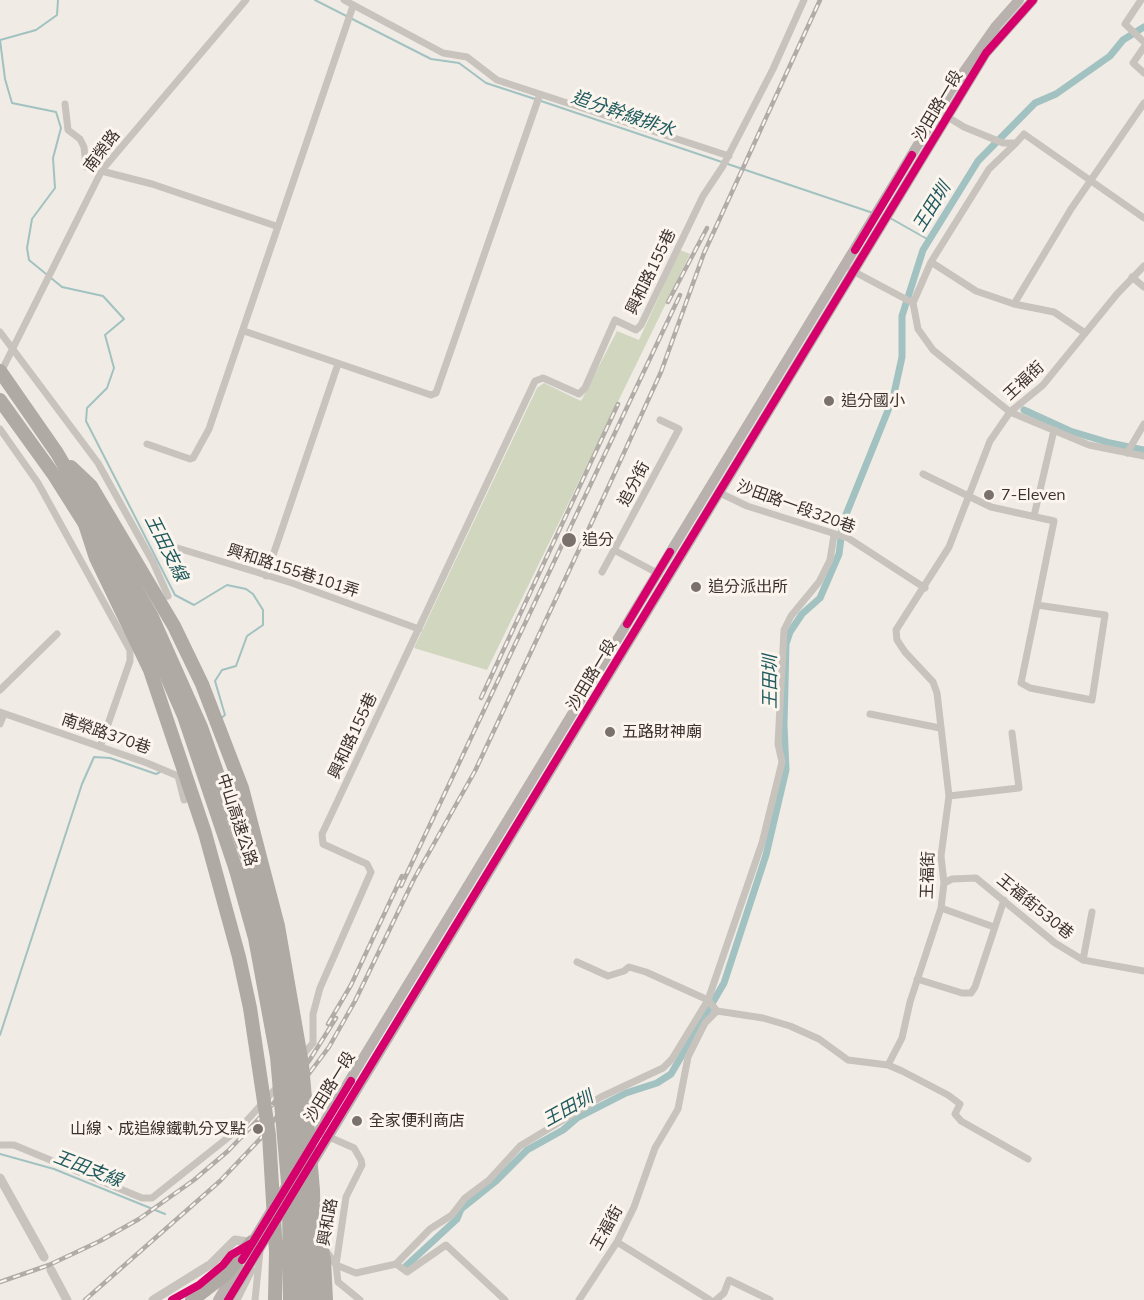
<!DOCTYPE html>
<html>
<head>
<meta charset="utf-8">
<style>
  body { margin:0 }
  canvas { display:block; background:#f0ebe5 }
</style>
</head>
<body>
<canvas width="1144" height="1300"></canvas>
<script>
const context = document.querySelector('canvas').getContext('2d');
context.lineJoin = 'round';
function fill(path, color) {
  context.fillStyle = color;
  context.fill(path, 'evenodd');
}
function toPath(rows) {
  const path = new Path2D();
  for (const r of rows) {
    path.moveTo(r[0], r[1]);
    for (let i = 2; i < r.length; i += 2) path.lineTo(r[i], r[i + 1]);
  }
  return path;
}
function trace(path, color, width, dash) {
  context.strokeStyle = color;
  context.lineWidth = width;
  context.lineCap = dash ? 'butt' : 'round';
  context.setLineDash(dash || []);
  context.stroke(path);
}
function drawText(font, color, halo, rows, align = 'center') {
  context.font = font + ' Mulish,"Noto Sans TC",sans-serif';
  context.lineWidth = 6;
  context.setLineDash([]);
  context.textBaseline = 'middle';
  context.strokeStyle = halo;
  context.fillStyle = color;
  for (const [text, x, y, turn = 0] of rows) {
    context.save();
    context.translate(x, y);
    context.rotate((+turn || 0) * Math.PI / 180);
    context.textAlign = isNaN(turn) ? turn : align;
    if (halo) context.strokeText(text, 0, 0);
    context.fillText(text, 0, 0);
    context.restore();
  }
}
const green = toPath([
  [680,250,690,254,487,670,414,648,537,388,544,383,581,401,617,331,639,340]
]);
const stream = toPath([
  [58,0,57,15,36,30,0,40,5,79,12,103,56,112,61,128,53,158,55,188,32,219,27,248,29,260,62,287,103,296,124,319,105,335,114,368,107,388,87,408,86,421,175,595,194,605,227,585,246,589,253,594,263,610,263,625,247,636,236,666,222,670,215,681,225,715,220,719],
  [315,0,431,59,459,63,486,83,535,99],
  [541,101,873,213],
  [890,218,929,240],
  [0,1035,82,784,94,757,110,758,156,774,160,772],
  [0,1154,54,1169,165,1214]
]);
const canal = toPath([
  [1024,410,1070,431,1110,443,1144,450],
  [406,1266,457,1219,461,1209,496,1181,527,1150,563,1130,577,1118,626,1093,657,1083,671,1074,724,983,766,855,786,770,784,725,786,644,790,632,802,614,820,598,839,554,843,522,893,398,902,357,902,316,923,250,978,161,1035,103,1056,94,1110,56,1123,40,1144,27]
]);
const minor = toPath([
  [344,0,443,53,467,57,497,80,729,156],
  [1141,0,1125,24,1144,42],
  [1144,47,1133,63,1144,73],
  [65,104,68,130,80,139,84,147,86,167,152,184,276,226],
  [946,116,964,127,1003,143,1016,143,1024,134,1144,218],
  [931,262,976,291,1014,304,1054,312,1085,333],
  [851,270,913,303,918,329,933,350,1010,412,1089,445,1144,456],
  [1132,277,1144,287],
  [913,303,931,262,989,169,1016,143],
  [1014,304,1071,209,1144,103],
  [244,331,431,395,436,393,540,94],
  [0,332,98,463,153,562,168,596],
  [1,372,102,170,246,0],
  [0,429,38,483,130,650,130,661,100,747],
  [147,444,190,459,193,458,209,429,353,6],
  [1127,453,1144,424],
  [923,474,991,507,1054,521,1037,605,1021,683,1030,688,1092,700,1105,615,1037,605],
  [718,492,747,506,848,538,925,588],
  [1034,516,1054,430],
  [158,542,292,583,419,629],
  [602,572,614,550],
  [659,574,614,550,679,429,660,420],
  [266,576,338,364],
  [0,690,57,634],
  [0,712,147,763,178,776,184,800],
  [870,714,940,728],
  [0,724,4,714],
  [949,796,1019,788,1012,733],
  [944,883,952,879,976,878,1055,943,1083,960,1144,971],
  [941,908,994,927],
  [1083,960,1092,912],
  [577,962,608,976,624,971,629,967,646,972,708,1000,717,1011],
  [917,979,962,993,971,993,975,987,1004,900],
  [717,1011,763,1018,790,1026,819,1039,848,1060,888,1065,902,1071,948,1095,960,1104,955,1114,961,1121,1028,1159],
  [301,1057,313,1043,313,1014,320,988,371,872,367,864,323,844,322,834,535,381,543,378,579,394,585,388,615,320,636,330,641,325,703,196,723,166,773,69,804,0],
  [888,1065,902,1038,910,1002,941,908,944,883,941,856,949,796,937,693,933,682,905,652,897,640,896,630,949,547,990,441,1010,412,1043,385,1117,294,1144,266],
  [318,1132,354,1148,361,1160,362,1165,346,1197,336,1265,338,1282,360,1300],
  [0,1145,14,1145,142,1198,152,1198,240,1128,279,1085],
  [617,1242,710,1300],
  [327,1252,336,1265,356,1273,396,1264,430,1229,452,1215,465,1198,489,1180,520,1146,601,1097,663,1068,672,1059,708,1000,762,843,782,762,778,744,784,630,791,616,819,582,830,560,834,535],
  [396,1264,407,1272,446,1245,505,1300],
  [237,1300,252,1270],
  [255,1300,260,1251],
  [579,1300,617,1242,634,1207,655,1148,678,1109,688,1057,705,1023,717,1011],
  [716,1300,724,1293,729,1280,770,1300]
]);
const tertiary = toPath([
  [0,1178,44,1257],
  [51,1270,67,1300],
  [153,1300,211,1264,235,1240,254,1243]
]);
const primary = toPath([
  [309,1147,951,90,996,26,1019,0],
  [310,1167,986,53,1033,0],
  [249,1247,289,1181],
  [218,1300,238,1266],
  [228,1300,289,1200]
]);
const motorway = toPath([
  [0,400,54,475,85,524,153,645,184,716,236,870],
  [311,1231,320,1243,324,1259,326,1300],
  [192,1300,226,1274,252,1242]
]);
const rail = toPath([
  [668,302,707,228],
  [481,698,618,404],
  [401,886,680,295],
  [328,1024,351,985,402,876],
  [0,1282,49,1265,100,1241,139,1219,194,1180,228,1151,272,1105,309,1061,336,1018],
  [85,1300,220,1181,260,1139,329,1047,355,1001,414,879,475,771,606,492,661,372,704,253,820,0]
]);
const motorwayBridge = toPath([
  [0,371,57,453,152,617,201,727,246,855,268,938,293,1093,302,1209,302,1300],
  [71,467,91,486,174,626,202,684,242,788,278,926,302,1064,313,1190,315,1300],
  [85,524,96,558,150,670,205,833,239,957,250,1008,269,1135,276,1252,275,1300],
  [236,870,255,938,277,1057,289,1194,290,1300]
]);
const cycleway = toPath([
  [855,250,912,155],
  [627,624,670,552],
  [242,1260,351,1081],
  [172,1300,199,1285,223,1265,231,1255,250,1244],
  [228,1300,986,53,1033,0]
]);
const markers = [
  [829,401,6,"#7a716c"],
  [989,495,6,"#7a716c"],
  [569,540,8,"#7a716c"],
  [696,587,6,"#7a716c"],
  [610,732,6,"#7a716c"],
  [357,1121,6,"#7a716c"],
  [258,1129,6,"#7a716c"]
];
const streetNames = [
  ["沙田路一段",938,106,-59],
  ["南榮路",102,151,-53],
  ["興和路155巷",651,272,-64],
  ["王福街",1024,381,-43],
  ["追分街",634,484,-62],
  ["沙田路一段320巷",796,507,20],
  ["興和路155巷101弄",293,571,18],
  ["沙田路一段",592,675,-59],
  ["南榮路370巷",106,734,19],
  ["興和路155巷",353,736,-65],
  ["中山高速公路",237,820,72],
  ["王福街",928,875,-88],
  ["王福街530巷",1035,907,39],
  ["沙田路一段",330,1087,-58],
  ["興和路",328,1222,-80],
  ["王福街",607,1228,-61]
];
const poiNames = [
  ["追分國小",841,401],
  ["7-Eleven",1001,495],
  ["追分",582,540],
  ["追分派出所",708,587],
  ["五路財神廟",622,732],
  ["全家便利商店",369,1121],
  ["山線、成追線鐵軌分叉點",246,1129,"right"]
];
const waterNames = [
  ["追分幹線排水",623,114,19],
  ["王田圳",932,207,-58],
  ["王田支線",166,548,63],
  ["王田圳",771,682,-90],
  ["王田圳",568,1109,-29],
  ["王田支線",88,1169,21]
];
fill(green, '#d1d6bf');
trace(stream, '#a1c2c1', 2);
trace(canal, '#a1c2c1', 7);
trace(minor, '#c9c3be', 7);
trace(tertiary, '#c9c3be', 9);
trace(primary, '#b8b1ad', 10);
trace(motorway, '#afaaa4', 14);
trace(rail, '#b1aca8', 4.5);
trace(rail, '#fbf5ee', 2, [7]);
trace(motorwayBridge, '#afaaa4', 14);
trace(cycleway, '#d6006c', 8);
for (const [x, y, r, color] of markers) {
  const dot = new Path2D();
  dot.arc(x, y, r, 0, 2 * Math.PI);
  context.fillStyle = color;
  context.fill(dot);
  trace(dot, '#fbf5ee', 2);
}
drawText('16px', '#3b302b', '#fbf5ee', streetNames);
drawText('16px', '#3b302b', '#fbf5ee', poiNames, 'left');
drawText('italic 18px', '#1f5a5e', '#fbf5ee', waterNames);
</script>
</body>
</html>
